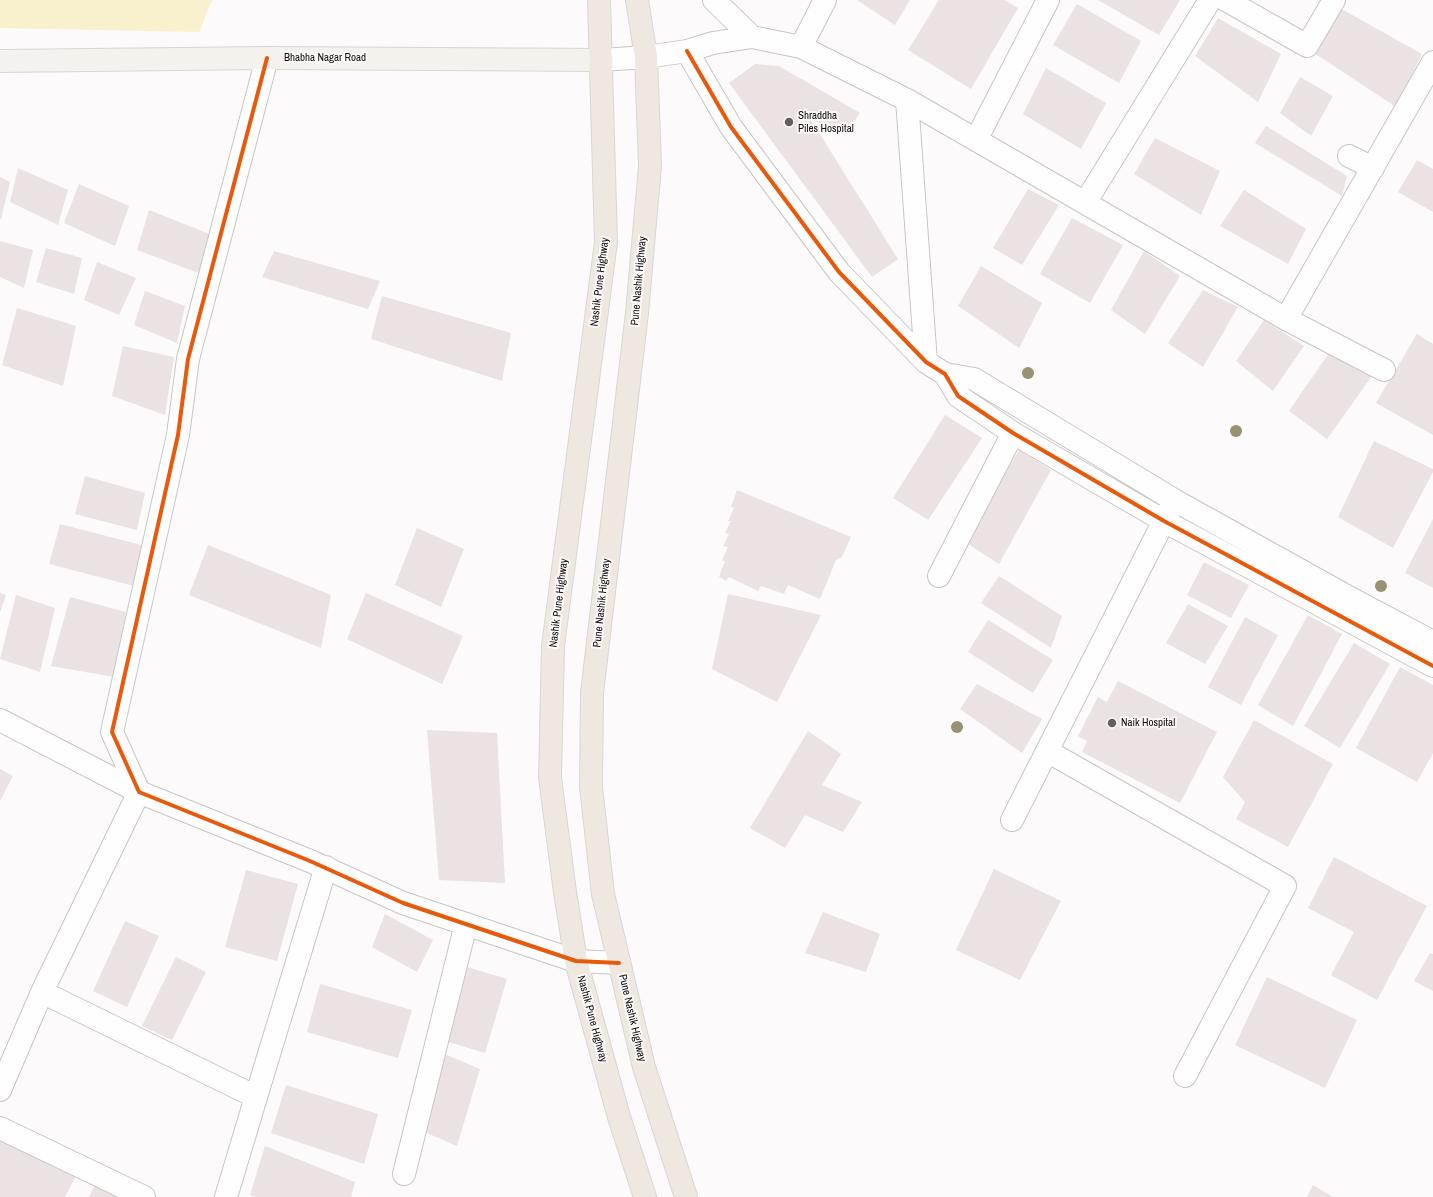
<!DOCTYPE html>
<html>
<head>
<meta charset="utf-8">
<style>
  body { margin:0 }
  canvas { display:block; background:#fcfafa }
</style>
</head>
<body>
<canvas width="1433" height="1197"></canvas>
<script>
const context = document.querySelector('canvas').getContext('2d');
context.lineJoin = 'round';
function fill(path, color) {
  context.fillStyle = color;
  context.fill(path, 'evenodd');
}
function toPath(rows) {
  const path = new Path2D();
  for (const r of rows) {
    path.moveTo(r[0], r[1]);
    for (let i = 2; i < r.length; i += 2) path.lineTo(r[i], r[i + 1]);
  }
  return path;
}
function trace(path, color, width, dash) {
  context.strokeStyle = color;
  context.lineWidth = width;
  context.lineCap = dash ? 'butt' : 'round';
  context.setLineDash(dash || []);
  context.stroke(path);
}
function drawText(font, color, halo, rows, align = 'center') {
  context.font = font + ' "Archivo Narrow",sans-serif';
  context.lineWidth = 4;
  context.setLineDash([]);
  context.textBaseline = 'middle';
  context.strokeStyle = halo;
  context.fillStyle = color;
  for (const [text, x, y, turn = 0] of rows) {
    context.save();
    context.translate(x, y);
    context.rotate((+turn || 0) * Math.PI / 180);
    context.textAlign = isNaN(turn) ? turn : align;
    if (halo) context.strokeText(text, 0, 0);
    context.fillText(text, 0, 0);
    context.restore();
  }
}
const green = toPath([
  [0,0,212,0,199,32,0,28]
]);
const building = toPath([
  [857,0,910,0,895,25],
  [939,0,1005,0,1018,8,971,89,908,50],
  [1098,0,1180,0,1159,35],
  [1077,4,1141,41,1119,83,1053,45],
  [1338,7,1422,54,1396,107,1311,51],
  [1218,18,1281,54,1258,102,1195,56],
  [755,64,779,66,860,113,847,132,811,120,898,259,872,277,729,83],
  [1046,68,1106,103,1081,149,1023,114],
  [1300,77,1333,96,1311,136,1280,113],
  [1266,126,1347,176,1342,196,1255,143],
  [1155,138,1220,171,1201,215,1134,174],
  [1417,160,1433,169,1433,212,1398,192],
  [18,168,68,190,58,225,10,202],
  [0,177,10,182,1,219,0,219],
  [79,184,129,206,115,246,64,223],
  [1028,189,1059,205,1022,265,993,248],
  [1244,190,1306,229,1288,264,1220,226],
  [149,210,212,235,201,274,137,250],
  [1072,218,1123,245,1090,303,1040,274],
  [0,241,33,250,24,288,0,277],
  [46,248,82,258,74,294,36,282],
  [274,251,380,281,368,309,262,277],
  [1144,251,1180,276,1145,334,1111,310],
  [97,262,136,278,119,315,84,300],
  [981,266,1042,303,1019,348,958,306],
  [1203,290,1238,307,1203,367,1168,343],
  [145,291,185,306,177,343,134,325],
  [382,296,511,333,502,381,371,339],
  [17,308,76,326,63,386,2,365],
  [1264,320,1304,346,1273,391,1236,361],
  [1417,334,1433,344,1433,435,1376,403],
  [123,346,174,357,165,415,112,396],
  [1331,350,1372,376,1327,439,1289,411],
  [945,415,982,438,928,520,893,498],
  [1374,441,1433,469,1433,472,1393,548,1338,517],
  [1019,450,1051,470,999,564,965,542],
  [85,476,145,493,137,530,75,514],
  [737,490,851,537,842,557,836,560,820,599,788,585,784,594,761,586,758,591,729,577,726,581,719,577,725,561,722,560,728,547,723,546,729,534,725,533,731,521,728,521,734,508,731,507],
  [1433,519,1433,588,1405,573],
  [60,524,145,546,138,587,49,564],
  [417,528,464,549,441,607,395,585],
  [208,545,331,595,321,648,189,595],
  [1204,562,1249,585,1231,618,1187,595],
  [999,576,1062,616,1051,648,981,603],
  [0,593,6,595,0,612],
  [366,593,463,636,442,684,347,639],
  [728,594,821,615,777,702,712,669],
  [16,595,55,608,40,672,0,659],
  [70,597,126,612,114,677,51,666],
  [1188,604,1228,626,1205,664,1166,643],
  [1308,615,1342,634,1293,726,1258,705],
  [1245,617,1278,635,1241,705,1208,687],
  [988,620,1053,660,1033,693,968,652],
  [1354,643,1390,664,1340,748,1304,726],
  [1400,667,1433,685,1433,753,1417,782,1356,748],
  [1118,681,1217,732,1180,803,1082,752,1087,741,1078,736,1098,697,1107,702],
  [977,684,1042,719,1022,753,960,709],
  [1254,720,1333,764,1288,847,1236,819,1245,802,1223,777],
  [427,730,497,733,505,883,439,880],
  [808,731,841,754,822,785,862,802,843,832,805,815,785,848,750,828],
  [0,769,13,776,0,801],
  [1334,857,1427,906,1377,1000,1331,975,1354,932,1308,908],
  [994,869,1061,901,1020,980,956,950],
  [246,870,298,884,277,961,225,947],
  [823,912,880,934,866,972,805,953],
  [385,914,433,940,417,972,372,947],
  [125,921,159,936,127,1007,93,991],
  [1430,953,1433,954,1433,991,1414,981],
  [176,957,206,972,172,1040,142,1026],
  [464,966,507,979,485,1053,442,1040],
  [1267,977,1357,1020,1325,1088,1235,1045],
  [320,984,412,1010,398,1058,307,1032],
  [442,1053,480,1069,457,1146,420,1130],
  [286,1085,378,1114,364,1164,271,1133],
  [0,1137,77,1174,65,1197,0,1197],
  [265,1146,355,1182,351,1197,256,1197,250,1195],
  [95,1185,118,1197,89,1197],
  [1313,1185,1333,1197,1307,1197]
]);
const minor = toPath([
  [714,0,752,37],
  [1226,0,1307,46,1334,0],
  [801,47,825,0],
  [687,51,731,127,839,272,926,362,945,374,958,396,1013,433,1164,521,1433,666],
  [267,58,188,359,178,435,112,732,139,792,310,861,403,903,576,961,619,963],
  [602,60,646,57,687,51,713,43,752,37,801,47,907,100,1286,319,1384,370],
  [907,100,926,362],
  [976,140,1048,0],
  [1349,156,1373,168],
  [1085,203,1210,0],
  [1286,319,1433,62],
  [945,374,974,379,1174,500,1352,599,1433,642],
  [939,576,1013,433],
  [0,720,139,792,42,992,0,1090],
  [1047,751,1285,886,1185,1076],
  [1012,820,1170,509],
  [42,992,256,1097,326,867],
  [0,1128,144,1197],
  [404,1174,466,924],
  [226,1197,256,1097]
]);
const major = toPath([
  [0,61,267,58,602,60]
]);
const highway = toPath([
  [599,0,606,242,553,646,550,778,565,892,576,961,619,1117,645,1197],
  [637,0,646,57,650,166,637,313,592,693,591,787,603,894,644,1067,686,1197]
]);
const cycleway = toPath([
  [687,51,731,127,839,272,926,362,945,374,958,396,1013,433,1164,521,1433,666],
  [267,58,188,359,178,435,112,732,139,792,310,861,403,903,576,961,619,963]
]);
const trees = [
  [1028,373],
  [1236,431],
  [1381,586],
  [957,727]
];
const markers = [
  [789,122,5,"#645f5f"],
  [1112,723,5,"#645f5f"]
];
const streetNames = [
  ["Bhabha Nagar Road",325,58],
  ["Pune Nashik Highway",639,281,-85],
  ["Nashik Pune Highway",600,282,-83],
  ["Nashik Pune Highway",559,603,-83],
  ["Pune Nashik Highway",602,603,-84],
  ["Pune Nashik Highway",632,1018,77],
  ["Nashik Pune Highway",592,1019,75]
];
const poiNames = [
  ["Shraddha",798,116],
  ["Piles Hospital",798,129],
  ["Naik Hospital",1121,723]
];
fill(green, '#f9f1cd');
fill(building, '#ebe2e4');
trace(minor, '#c9c5c5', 24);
trace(major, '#d8d6d6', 24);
trace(highway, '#d8d6d6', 24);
trace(minor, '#fffefe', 22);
trace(major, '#f5f1ec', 22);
trace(highway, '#efe8e0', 22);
trace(cycleway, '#e8590c', 4);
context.fillStyle = '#989272';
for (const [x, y] of trees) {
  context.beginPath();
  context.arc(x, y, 6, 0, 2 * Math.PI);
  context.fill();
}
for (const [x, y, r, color] of markers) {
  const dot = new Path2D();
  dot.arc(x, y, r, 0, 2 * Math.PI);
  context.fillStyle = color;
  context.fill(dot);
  trace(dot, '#fdf9f9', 1.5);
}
drawText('11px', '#120c0b', '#fdf9f9', streetNames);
drawText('11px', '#120c0b', '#fdf9f9', poiNames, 'left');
</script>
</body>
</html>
